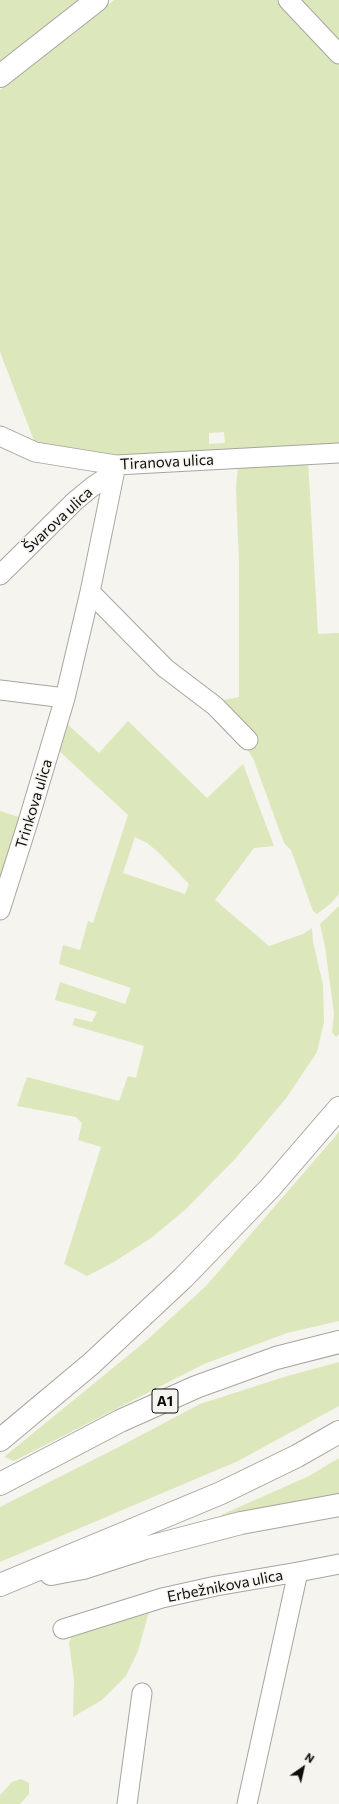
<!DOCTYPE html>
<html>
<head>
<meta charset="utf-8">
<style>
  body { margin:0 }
  #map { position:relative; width:339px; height:1804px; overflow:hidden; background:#f6f4ee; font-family:Commissioner,sans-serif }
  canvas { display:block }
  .north { position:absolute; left:283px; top:1748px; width:40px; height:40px; -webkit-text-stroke:3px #f6f4ee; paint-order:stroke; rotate:34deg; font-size:11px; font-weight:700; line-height:16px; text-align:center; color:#0d0c0a }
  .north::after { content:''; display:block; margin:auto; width:14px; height:18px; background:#0d0c0a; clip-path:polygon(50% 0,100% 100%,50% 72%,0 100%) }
</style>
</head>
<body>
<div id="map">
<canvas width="339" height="1804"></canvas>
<div class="north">N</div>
</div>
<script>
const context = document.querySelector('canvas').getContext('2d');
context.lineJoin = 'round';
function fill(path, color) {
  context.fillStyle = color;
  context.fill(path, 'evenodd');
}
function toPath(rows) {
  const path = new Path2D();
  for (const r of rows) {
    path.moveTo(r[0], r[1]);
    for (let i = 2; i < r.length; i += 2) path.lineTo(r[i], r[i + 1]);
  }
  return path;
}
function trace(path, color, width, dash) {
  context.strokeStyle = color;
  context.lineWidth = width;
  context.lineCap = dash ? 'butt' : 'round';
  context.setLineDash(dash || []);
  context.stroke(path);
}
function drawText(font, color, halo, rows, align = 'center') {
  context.font = font + ' Commissioner,sans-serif';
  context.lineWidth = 3;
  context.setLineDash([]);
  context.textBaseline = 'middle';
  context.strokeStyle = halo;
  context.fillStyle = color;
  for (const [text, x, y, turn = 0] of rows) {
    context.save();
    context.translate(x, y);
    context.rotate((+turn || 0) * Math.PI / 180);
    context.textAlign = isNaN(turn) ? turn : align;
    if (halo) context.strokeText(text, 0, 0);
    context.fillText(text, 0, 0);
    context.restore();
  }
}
const green = toPath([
  [0,0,82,0,0,65],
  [114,0,280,0,339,62,339,444,118,457,35,443,0,352,0,90],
  [224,432,225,443,209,444,209,433],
  [294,0,339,0,339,47],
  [308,460,318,634,339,633,339,894,330,904,317,914,313,911,291,850,284,843,253,758,221,711,224,700,239,697,239,565,236,488,238,465],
  [64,721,99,753,128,721,207,798,243,764,274,846,254,848,215,900,269,946,303,934,312,928,313,942,323,985,324,1022,317,1052,287,1097,235,1159,185,1210,151,1238,114,1262,87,1276,64,1264,101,1147,78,1140,82,1123,76,1117,17,1106,27,1077,119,1101,128,1076,136,1078,144,1046,72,1025,75,1018,92,1022,97,1012,55,1000,60,982,125,1004,131,988,59,964,63,945,80,950,88,921,93,923,128,815,56,748],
  [135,837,147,843,158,852,189,884,185,894,123,873],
  [0,811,22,818,0,885],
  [339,906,339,1034,336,1037,332,1032,334,1013,325,947,320,924],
  [339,1132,339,1321,287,1333,204,1364,14,1461,4,1457,147,1340,206,1286],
  [339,1362,339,1406,238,1461,0,1562,0,1507,113,1450,200,1404,284,1377],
  [339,1458,339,1499,222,1519,221,1515,309,1476],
  [149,1612,138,1651,126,1676,102,1700,73,1717,74,1680,69,1643,71,1638,75,1633],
  [21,1779,29,1783,29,1794,20,1804,0,1804,0,1795,12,1782]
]);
const street = toPath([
  [288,0,339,54],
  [0,436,35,452,116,465,339,453],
  [0,575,75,501,92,487,104,479,116,465],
  [90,592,165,668,215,706,248,740],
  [0,690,65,698],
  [0,910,28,822,65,698,90,592,116,465],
  [298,1572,339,1564],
  [63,1629,162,1598,216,1586,298,1572,247,1804],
  [127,1804,142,1693]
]);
const secondary = toPath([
  [0,76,97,0]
]);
const highway = toPath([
  [0,1440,91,1364,183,1278,270,1188,339,1108],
  [0,1484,120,1421,196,1387,276,1358,339,1342],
  [51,1574,83,1568,145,1548,241,1523,339,1505],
  [0,1585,221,1493,297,1456,339,1432]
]);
const shields = [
  [165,1401,26]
];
const shieldNames = [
  ["A1",165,1401]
];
const streetNames = [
  ["Tiranova ulica",167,462,-3],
  ["Švarova ulica",58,520,-43],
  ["Trinkova ulica",34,804,-73],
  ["Erbežnikova ulica",225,1586,-11]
];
fill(green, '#dce8bb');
trace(street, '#a7a5a0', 21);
trace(secondary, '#a7a5a0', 24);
trace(highway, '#a7a5a0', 24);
trace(street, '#fff', 19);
trace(secondary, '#fff', 22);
trace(highway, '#fff', 22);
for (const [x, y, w] of shields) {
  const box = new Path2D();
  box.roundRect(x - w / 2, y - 12, w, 24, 3);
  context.fillStyle = '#f6f4ee';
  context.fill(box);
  trace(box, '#0d0c0a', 1);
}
drawText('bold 14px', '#0d0c0a', null, shieldNames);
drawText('15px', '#0d0c0a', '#f6f4ee', streetNames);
</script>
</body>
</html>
